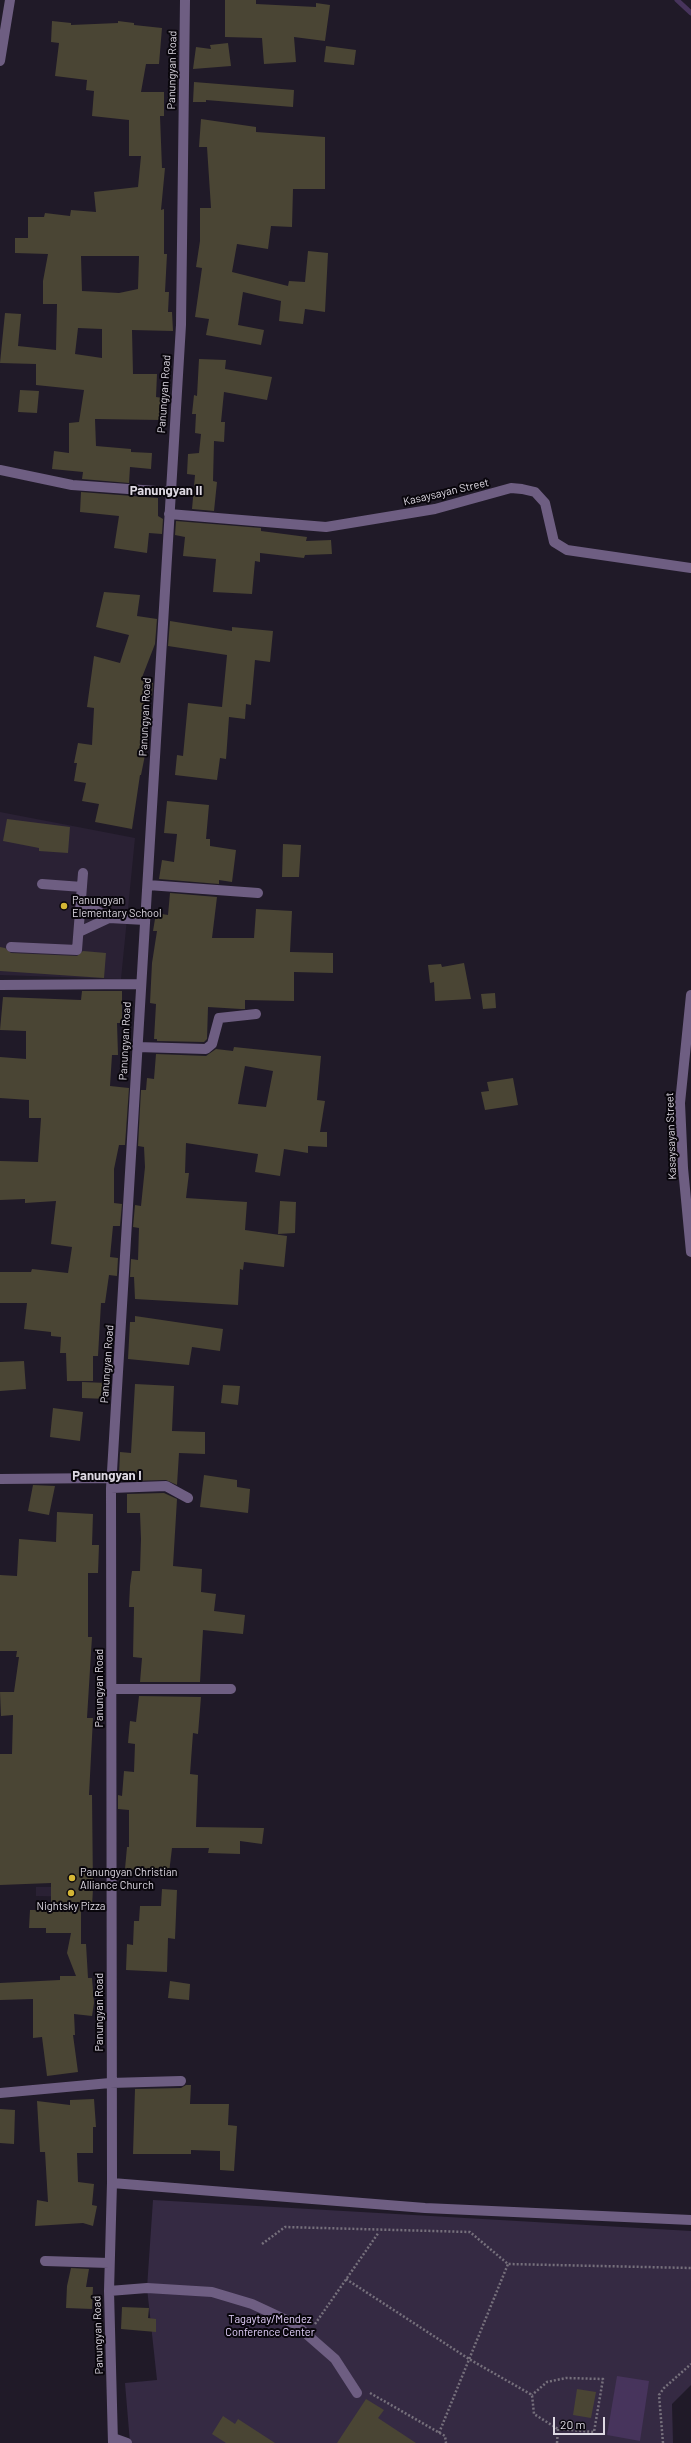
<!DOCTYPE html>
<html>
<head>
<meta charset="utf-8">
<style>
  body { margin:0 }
  #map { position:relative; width:691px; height:2443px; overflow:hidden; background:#201a28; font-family:Barlow,sans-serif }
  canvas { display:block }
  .scale { position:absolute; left:553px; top:2417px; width:52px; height:18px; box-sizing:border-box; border:2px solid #ded9e3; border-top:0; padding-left:5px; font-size:12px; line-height:14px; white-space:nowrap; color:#ded9e3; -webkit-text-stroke:3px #09060c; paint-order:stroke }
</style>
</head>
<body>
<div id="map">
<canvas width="691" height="2443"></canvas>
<div class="scale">20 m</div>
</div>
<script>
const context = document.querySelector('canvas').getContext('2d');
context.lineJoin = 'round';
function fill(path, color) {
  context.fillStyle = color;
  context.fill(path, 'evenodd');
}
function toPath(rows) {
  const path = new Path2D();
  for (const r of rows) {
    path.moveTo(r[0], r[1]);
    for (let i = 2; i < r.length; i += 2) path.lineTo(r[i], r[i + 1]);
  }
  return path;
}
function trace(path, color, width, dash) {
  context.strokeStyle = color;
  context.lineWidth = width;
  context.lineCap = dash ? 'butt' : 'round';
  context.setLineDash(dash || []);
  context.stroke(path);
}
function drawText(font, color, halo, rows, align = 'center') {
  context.font = font + ' Barlow,sans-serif';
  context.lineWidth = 4;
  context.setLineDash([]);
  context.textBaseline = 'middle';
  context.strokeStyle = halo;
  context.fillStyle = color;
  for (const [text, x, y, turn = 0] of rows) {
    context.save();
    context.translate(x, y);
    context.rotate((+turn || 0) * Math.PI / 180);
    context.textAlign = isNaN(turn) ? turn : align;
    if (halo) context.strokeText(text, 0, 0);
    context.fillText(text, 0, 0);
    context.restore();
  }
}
const built = toPath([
  [0,812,135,838,121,979,0,975],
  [36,1887,83,1887,83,1897,36,1896]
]);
const green = toPath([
  [153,2200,691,2231,691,2385,672,2404,673,2443,130,2443,125,2383,157,2380,147,2288]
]);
const water = toPath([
  [617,2376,649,2381,640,2441,607,2435]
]);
const stream = toPath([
  [677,0,691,13]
]);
const building = toPath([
  [225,0,256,0,256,4,316,7,316,3,330,5,325,41,294,37,296,62,264,64,262,38,225,37],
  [52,21,71,23,71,25,118,23,118,21,134,23,134,25,162,28,159,64,146,64,141,92,164,92,164,116,160,116,162,168,165,168,161,210,164,209,164,254,167,254,165,292,169,292,168,312,172,312,173,331,132,330,133,374,157,374,156,397,163,398,161,420,95,419,96,446,131,449,131,452,152,453,151,469,130,467,129,483,82,479,83,472,52,469,54,451,69,453,69,423,79,422,84,390,36,385,36,364,0,363,5,313,21,314,18,346,56,350,57,304,43,304,43,281,48,254,15,253,15,238,28,238,28,217,44,217,45,213,70,216,71,210,96,212,94,192,138,187,141,156,129,156,129,120,92,116,94,91,86,90,87,80,55,76,59,43,51,42],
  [81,256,139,256,138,289,119,293,82,291],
  [78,328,102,329,102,358,75,354],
  [228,43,231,66,193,69,196,47,211,49,210,45],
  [326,46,356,50,354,65,324,62],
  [194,82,294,90,293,107,206,100,206,102,193,102],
  [201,119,256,127,256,132,325,137,325,189,293,189,292,227,271,226,268,249,237,244,232,272,288,286,289,281,305,282,308,251,328,253,325,312,305,309,303,324,279,321,281,301,243,292,238,325,264,330,261,345,206,335,209,319,195,317,202,268,196,267,200,241,200,208,211,208,207,147,199,147],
  [199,359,226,360,225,369,272,377,267,400,224,392,221,422,225,422,224,442,214,441,213,481,217,482,214,511,192,509,195,475,187,474,188,454,199,453,201,434,195,433,196,414,192,414,194,395,197,396],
  [20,390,39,391,37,413,18,412],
  [81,492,158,498,158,516,163,519,162,534,149,533,147,553,114,548,119,516,80,512],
  [176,521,261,528,261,531,307,537,306,541,331,540,332,554,305,555,304,558,260,553,260,562,255,561,252,594,213,592,216,559,183,556,185,537,175,535],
  [104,592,140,595,137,616,157,619,155,644,141,680,153,683,152,696,150,696,144,736,147,736,145,755,141,775,140,775,132,829,95,822,99,804,82,801,86,783,74,781,77,763,74,763,78,743,92,745,94,708,87,707,94,656,120,663,129,635,96,627],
  [170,621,232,631,232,627,273,631,270,662,255,660,251,705,246,704,245,719,229,717,226,759,220,758,217,780,175,775,177,755,183,756,188,703,222,707,227,655,168,646],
  [167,801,209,805,206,839,210,839,210,846,236,850,232,882,219,880,219,884,159,879,162,860,174,862,177,834,164,833],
  [7,819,70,827,68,853,39,851,39,848,3,841],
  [283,844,301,845,299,877,282,877],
  [170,893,217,897,212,938,254,938,256,909,292,911,290,952,333,953,333,973,294,972,294,1001,245,1000,245,1009,241,1009,208,1007,207,1039,204,1042,157,1041,157,1039,154,1039,156,1004,150,1003,152,963,157,931,153,931,156,913,168,915],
  [0,947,5,948,11,953,77,956,83,951,106,953,104,978,0,971],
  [464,963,471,999,435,1001,434,982,430,983,428,965,441,964,442,967],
  [82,991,122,991,122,1023,117,1023,118,1055,112,1055,110,1086,129,1088,125,1145,119,1145,114,1169,114,1203,122,1204,120,1226,113,1226,110,1257,118,1258,117,1276,109,1275,105,1303,101,1303,98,1356,93,1356,93,1381,67,1381,66,1353,60,1353,61,1337,51,1336,51,1332,24,1329,27,1303,0,1303,0,1272,31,1272,32,1269,68,1273,72,1247,51,1244,56,1201,25,1203,25,1199,0,1200,0,1161,38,1162,41,1118,29,1118,29,1100,0,1098,0,1057,26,1059,26,1031,0,1030,3,997,81,1000],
  [495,993,496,1008,483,1009,481,994],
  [234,1047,321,1056,317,1100,325,1101,320,1132,327,1132,327,1147,308,1146,308,1153,284,1149,280,1176,255,1172,258,1154,186,1143,185,1173,189,1173,186,1198,247,1202,245,1230,287,1236,284,1267,244,1262,243,1270,240,1269,238,1305,135,1299,134,1277,130,1277,131,1259,138,1260,139,1228,133,1227,135,1205,141,1206,145,1167,144,1147,138,1146,141,1090,146,1090,147,1078,154,1079,156,1054,206,1056,216,1049,233,1051],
  [245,1066,273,1071,266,1107,238,1104],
  [513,1078,518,1105,485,1110,481,1092,489,1091,487,1082],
  [280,1201,296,1202,295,1233,278,1234],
  [135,1316,223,1329,220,1351,192,1347,189,1365,128,1359,130,1322,135,1322],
  [24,1361,26,1389,0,1391,0,1362],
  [82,1382,107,1383,107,1399,82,1398],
  [135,1384,174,1386,172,1431,205,1432,205,1454,179,1453,177,1485,166,1480,127,1481,127,1475,119,1475,120,1452,131,1453],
  [223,1385,240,1386,238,1405,221,1403],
  [53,1408,83,1412,80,1441,50,1437],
  [204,1475,237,1480,237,1487,250,1489,248,1513,200,1507],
  [33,1485,55,1486,49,1515,28,1511],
  [164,1493,177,1499,173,1566,202,1569,201,1592,216,1594,214,1611,245,1615,243,1634,203,1630,200,1682,140,1682,142,1658,133,1657,134,1607,129,1607,130,1586,132,1571,140,1571,141,1539,140,1513,127,1513,127,1494],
  [57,1512,93,1514,92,1545,99,1545,98,1573,88,1573,88,1637,92,1637,87,1718,93,1718,89,1795,92,1795,93,1889,92,1906,81,1906,81,1944,86,1944,88,1978,92,1978,94,2003,92,2016,74,2014,75,2035,73,2035,78,2072,47,2076,42,2037,33,2038,33,1999,0,2000,0,1983,60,1980,60,1976,76,1976,67,1953,71,1933,46,1933,46,1928,29,1928,30,1910,51,1910,51,1883,0,1885,0,1754,12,1754,13,1715,1,1716,0,1692,14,1692,19,1657,16,1657,17,1651,0,1651,0,1575,17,1576,19,1539,56,1542],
  [139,1696,201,1697,198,1734,193,1733,190,1774,198,1775,196,1827,264,1828,262,1844,240,1841,240,1854,208,1853,209,1848,172,1848,169,1873,125,1869,127,1847,129,1847,129,1810,118,1809,118,1795,122,1796,124,1771,134,1772,135,1744,128,1743,130,1721,136,1722],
  [162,1889,177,1890,175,1939,168,1938,167,1972,126,1970,127,1944,133,1945,134,1921,139,1921,140,1906,161,1906],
  [170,1981,190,1984,189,2000,168,1998],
  [186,2085,191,2085,190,2104,229,2104,228,2125,237,2126,234,2171,220,2170,220,2151,191,2150,191,2154,133,2154,135,2089,181,2088],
  [94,2099,96,2127,93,2127,93,2153,77,2153,78,2182,94,2184,92,2205,97,2206,93,2226,83,2223,35,2226,37,2200,48,2202,45,2152,40,2152,37,2101,70,2105,70,2100],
  [0,2109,15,2110,14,2144,0,2143],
  [71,2268,89,2269,86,2287,93,2287,92,2309,66,2308,67,2286],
  [122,2307,149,2308,148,2318,156,2319,156,2332,121,2329],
  [577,2389,596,2392,591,2418,573,2415],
  [366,2399,384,2410,378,2418,416,2443,337,2443],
  [223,2416,235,2424,238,2419,275,2443,226,2443,212,2434]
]);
const path = toPath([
  [262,2244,285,2227,470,2232,508,2264,691,2268],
  [346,2279,469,2359,532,2395,534,2414,558,2429,594,2432,603,2379,566,2378,547,2382,532,2395],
  [315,2324,379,2232],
  [370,2393,445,2436,446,2443],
  [439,2433,508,2264],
  [557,2443,558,2429],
  [663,2443,659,2395,664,2388,691,2364]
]);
const minor = toPath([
  [0,61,10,0],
  [0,470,72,485,170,492],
  [169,514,326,527,435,509,511,488,522,489,535,492,545,503,554,542,567,550,691,568],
  [42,884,82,887],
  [148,885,258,893],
  [82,902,109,918,145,920],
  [79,932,109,918],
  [11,947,77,950,83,873],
  [0,985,140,984],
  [691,995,680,1103,683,1168,691,1252],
  [137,1047,206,1049,212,1044,219,1018,256,1014],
  [0,1479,111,1478],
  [111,1488,166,1486,188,1498],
  [111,1689,231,1689],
  [0,2093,110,2083,181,2081],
  [112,2183,425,2208,691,2220],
  [45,2261,109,2263],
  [109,2291,147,2288,212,2292,252,2304,295,2324,335,2359,357,2393],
  [113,2438,127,2443],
  [113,2443,109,2291,112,2183,111,1488,181,325,185,0]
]);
const markers = [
  [64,906,4,"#d4b635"],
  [72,1878,4,"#d4b635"],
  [71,1893,4,"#d4b635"]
];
const streetNames = [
  ["Panungyan Road",172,70,-89],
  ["Panungyan Road",164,394,-86],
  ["Kasaysayan Street",446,492,-13],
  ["Panungyan Road",145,717,-87],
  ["Panungyan Road",125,1041,-87],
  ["Kasaysayan Street",671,1136,-92],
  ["Panungyan Road",107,1364,-86],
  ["Panungyan Road",99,1688,-90],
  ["Panungyan Road",99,2012,-90],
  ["Panungyan Road",98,2335,-92]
];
const poiNames = [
  ["Panungyan",72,900],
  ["Elementary School",72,913],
  ["Panungyan Christian",80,1872],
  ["Alliance Church",80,1885],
  ["Nightsky Pizza",71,1906,"center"]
];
const parkNames = [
  ["Tagaytay/Mendez",270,2319],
  ["Conference Center",270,2332]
];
const quarterNames = [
  ["Panungyan II",166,491],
  ["Panungyan I",107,1476]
];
fill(built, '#2a2134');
fill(green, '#352a43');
fill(water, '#47345c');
trace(stream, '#47345c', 5);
fill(building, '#4a4534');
trace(path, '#76707c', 2.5, [2, 2]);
trace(minor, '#6e5e82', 10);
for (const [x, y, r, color] of markers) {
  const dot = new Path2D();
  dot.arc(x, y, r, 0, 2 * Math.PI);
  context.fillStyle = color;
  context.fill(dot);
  trace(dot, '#09060c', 1.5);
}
drawText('11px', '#ded9e3', '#09060c', streetNames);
drawText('11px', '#ded9e3', '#09060c', poiNames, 'left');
drawText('11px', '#e3d0fb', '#09060c', parkNames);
drawText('bold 13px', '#ded9e3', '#09060c', quarterNames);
</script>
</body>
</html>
